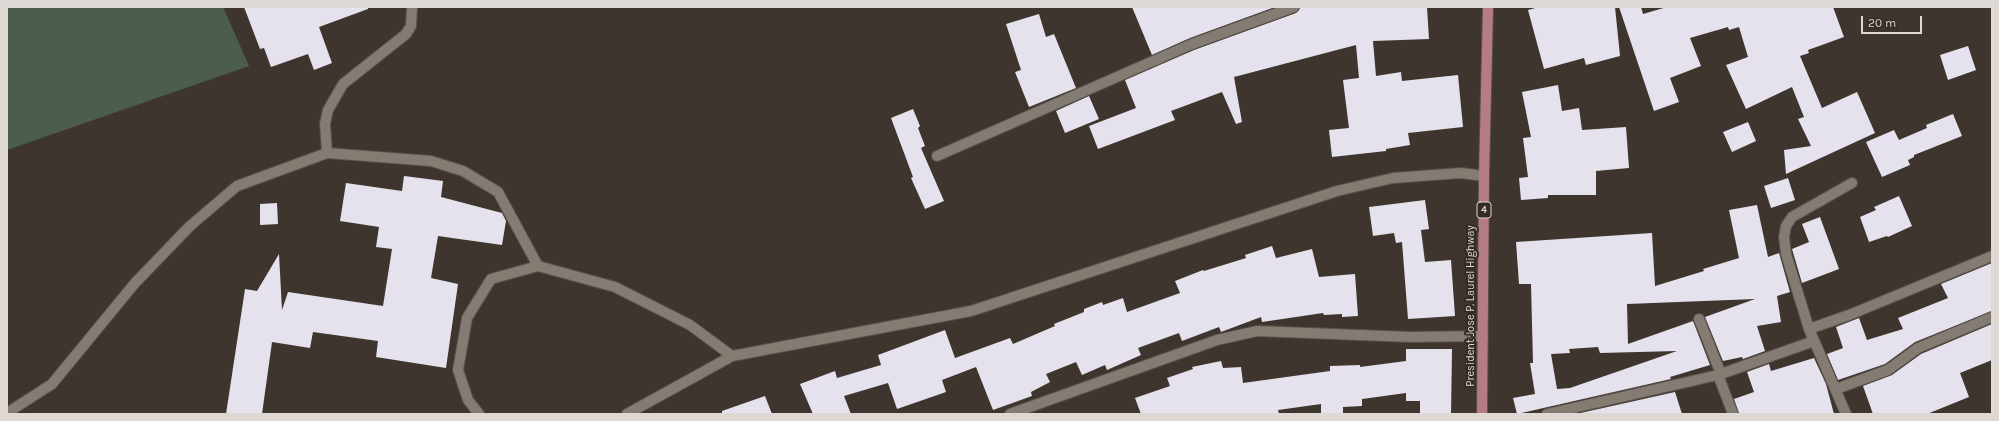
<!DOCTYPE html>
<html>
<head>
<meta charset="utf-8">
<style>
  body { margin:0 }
  #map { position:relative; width:1999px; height:421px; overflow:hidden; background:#3e362e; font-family:Karla,sans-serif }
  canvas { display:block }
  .frame { position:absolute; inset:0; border:8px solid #ddd8d3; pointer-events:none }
  .scale { position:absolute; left:1861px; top:16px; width:61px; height:18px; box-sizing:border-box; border:2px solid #ddd8d3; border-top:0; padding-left:5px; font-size:12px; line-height:14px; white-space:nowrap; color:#ddd8d3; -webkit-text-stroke:3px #332c24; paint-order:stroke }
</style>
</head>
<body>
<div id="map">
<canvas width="1999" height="421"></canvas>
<div class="frame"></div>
<div class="scale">20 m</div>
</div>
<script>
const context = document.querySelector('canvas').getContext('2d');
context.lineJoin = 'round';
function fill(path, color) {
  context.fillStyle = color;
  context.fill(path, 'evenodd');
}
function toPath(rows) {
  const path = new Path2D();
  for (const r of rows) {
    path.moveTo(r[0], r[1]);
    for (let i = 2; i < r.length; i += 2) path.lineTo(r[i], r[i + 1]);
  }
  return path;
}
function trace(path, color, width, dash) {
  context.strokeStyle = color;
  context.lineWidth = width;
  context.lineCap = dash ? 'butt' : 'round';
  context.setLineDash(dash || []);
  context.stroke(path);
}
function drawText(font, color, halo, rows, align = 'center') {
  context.font = font + ' Karla,sans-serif';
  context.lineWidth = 4;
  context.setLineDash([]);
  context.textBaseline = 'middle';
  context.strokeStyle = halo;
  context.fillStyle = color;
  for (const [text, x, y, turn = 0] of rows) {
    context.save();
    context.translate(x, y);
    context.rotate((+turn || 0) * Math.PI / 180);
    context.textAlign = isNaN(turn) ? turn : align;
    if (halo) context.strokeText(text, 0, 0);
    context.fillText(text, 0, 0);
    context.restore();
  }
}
const green = toPath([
  [7,7,223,7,249,66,7,150]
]);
const building = toPath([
  [244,7,368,7,368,9,319,27,332,63,314,70,308,54,271,67,264,48,260,49],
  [1132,7,1275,7,1190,38,1152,55],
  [1300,7,1427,7,1429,39,1373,41,1376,76,1401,72,1402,81,1458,75,1463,127,1408,133,1410,145,1386,149,1386,151,1332,157,1329,130,1349,128,1343,80,1359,78,1356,45,1234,77,1242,122,1236,124,1222,92,1171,111,1175,120,1098,149,1089,126,1136,108,1125,80,1194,50,1296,13],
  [1539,7,1615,7,1620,56,1586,65,1584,58,1544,69,1528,10],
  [1619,7,1641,7,1643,14,1667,7,1833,7,1844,37,1808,50,1809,53,1800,56,1822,108,1857,92,1875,133,1786,174,1784,150,1811,146,1798,119,1804,117,1792,87,1746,109,1726,65,1748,57,1739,27,1729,30,1728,27,1690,38,1701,66,1670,78,1679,102,1654,111],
  [1039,14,1046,37,1054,34,1076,88,1029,107,1015,72,1021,70,1006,24],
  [1968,46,1976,70,1948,80,1940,55],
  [1558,85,1562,111,1579,108,1582,130,1626,127,1629,168,1596,171,1596,195,1548,195,1548,198,1521,200,1519,178,1528,177,1523,138,1531,137,1522,92],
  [1089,96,1099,119,1065,133,1056,111],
  [913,109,920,126,918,128,925,146,921,148,944,201,925,209,911,178,913,177,891,118],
  [1953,114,1962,136,1914,155,1914,157,1908,160,1910,165,1882,177,1866,142,1894,130,1899,140,1927,128,1926,125],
  [1748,122,1756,141,1732,152,1723,132],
  [404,176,443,181,441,197,502,213,506,221,502,245,438,236,431,278,458,284,446,368,376,357,378,341,313,332,310,348,272,342,262,414,226,414,245,289,257,291,279,254,282,310,288,292,383,306,392,249,376,247,379,227,340,221,346,183,402,191],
  [1788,178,1795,200,1771,208,1764,186],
  [1899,196,1912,226,1888,237,1887,236,1869,242,1860,217,1876,210,1874,207],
  [1425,200,1429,229,1421,230,1425,262,1451,260,1455,316,1408,319,1402,242,1396,243,1394,233,1373,236,1369,207],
  [277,203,278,224,260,225,260,204],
  [1757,205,1768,257,1779,253,1790,292,1777,296,1781,322,1757,326,1765,351,1743,359,1742,357,1723,361,1705,317,1755,299,1627,304,1628,344,1693,321,1710,365,1670,377,1671,379,1517,414,1513,398,1535,394,1530,363,1533,363,1531,284,1519,284,1516,242,1652,233,1655,286,1704,271,1703,269,1739,258,1729,210],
  [1598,347,1600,353,1677,351,1570,388,1557,389,1551,354,1570,353,1569,349],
  [1820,217,1839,269,1802,283,1792,249,1809,242,1802,224],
  [1272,246,1276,258,1312,249,1319,277,1355,274,1358,316,1342,317,1342,314,1324,315,1323,313,1262,322,1261,317,1221,332,1219,327,1182,341,1179,333,1138,348,1141,355,1107,370,1105,365,1082,375,1076,362,1046,374,1050,382,1031,392,1032,396,993,410,976,367,942,380,946,392,897,409,888,383,844,396,851,414,813,414,800,384,835,371,837,378,881,365,878,355,945,330,955,358,1010,338,1013,344,1055,326,1054,324,1084,312,1084,309,1102,302,1103,305,1123,298,1127,312,1180,293,1175,281,1203,270,1204,271,1246,258,1245,255],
  [1992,263,1992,311,1915,342,1885,364,1838,380,1827,354,1843,348,1836,327,1859,318,1867,340,1903,329,1898,318,1948,298,1941,284],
  [1992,324,1992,360,1960,373,1969,397,1927,414,1873,414,1863,386,1892,375,1921,354],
  [1406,349,1452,349,1451,414,1420,414,1420,401,1406,401,1406,393,1362,399,1362,406,1343,407,1343,414,1321,414,1321,404,1278,410,1279,414,1141,414,1135,398,1170,386,1167,378,1193,369,1192,367,1221,361,1223,368,1241,367,1243,383,1330,371,1330,366,1360,365,1360,367,1406,361],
  [1814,358,1826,384,1834,414,1739,414,1734,399,1754,392,1747,372,1769,364,1771,371],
  [1675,392,1682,414,1576,414],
  [765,396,772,414,722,414,722,411]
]);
const minor = toPath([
  [327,153,325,124,328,110,343,84,406,34,411,26,412,7],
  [937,156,1192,44,1294,7],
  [1699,319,1721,374],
  [1809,329,1849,315,1992,256],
  [1718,375,1733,414],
  [1836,389,1888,370,1918,348,1992,317],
  [7,413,52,384,135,283,190,226,237,186,327,153,431,161,463,171,498,192,538,266],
  [479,414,468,400,458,370,467,318,491,279,538,266,615,287,690,325,732,356],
  [627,414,732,356,971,311,1337,191,1393,178,1461,173,1484,176],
  [1010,414,1217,340,1257,331,1410,337,1483,336],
  [1547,414,1718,375,1814,341],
  [1846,414,1809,329,1786,254,1784,237,1786,226,1792,217,1852,183]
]);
const major = toPath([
  [1482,414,1484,176,1488,7]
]);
const shields = [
  [1484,210,14]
];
const shieldNames = [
  ["4",1484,210]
];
const streetNames = [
  ["President Jose P. Laurel Highway",1471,306,-90]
];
fill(green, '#4d5d4d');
fill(building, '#e5e2ee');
trace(minor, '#58524b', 12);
trace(major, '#58524b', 12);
trace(minor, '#847b72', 10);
trace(major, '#b67c85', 10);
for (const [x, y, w] of shields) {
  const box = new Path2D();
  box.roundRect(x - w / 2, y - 8, w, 16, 3);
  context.fillStyle = '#332c24';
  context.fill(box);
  trace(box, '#ddd8d3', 1);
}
drawText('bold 10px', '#ddd8d3', null, shieldNames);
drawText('11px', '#ddd8d3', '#332c24', streetNames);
</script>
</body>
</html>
